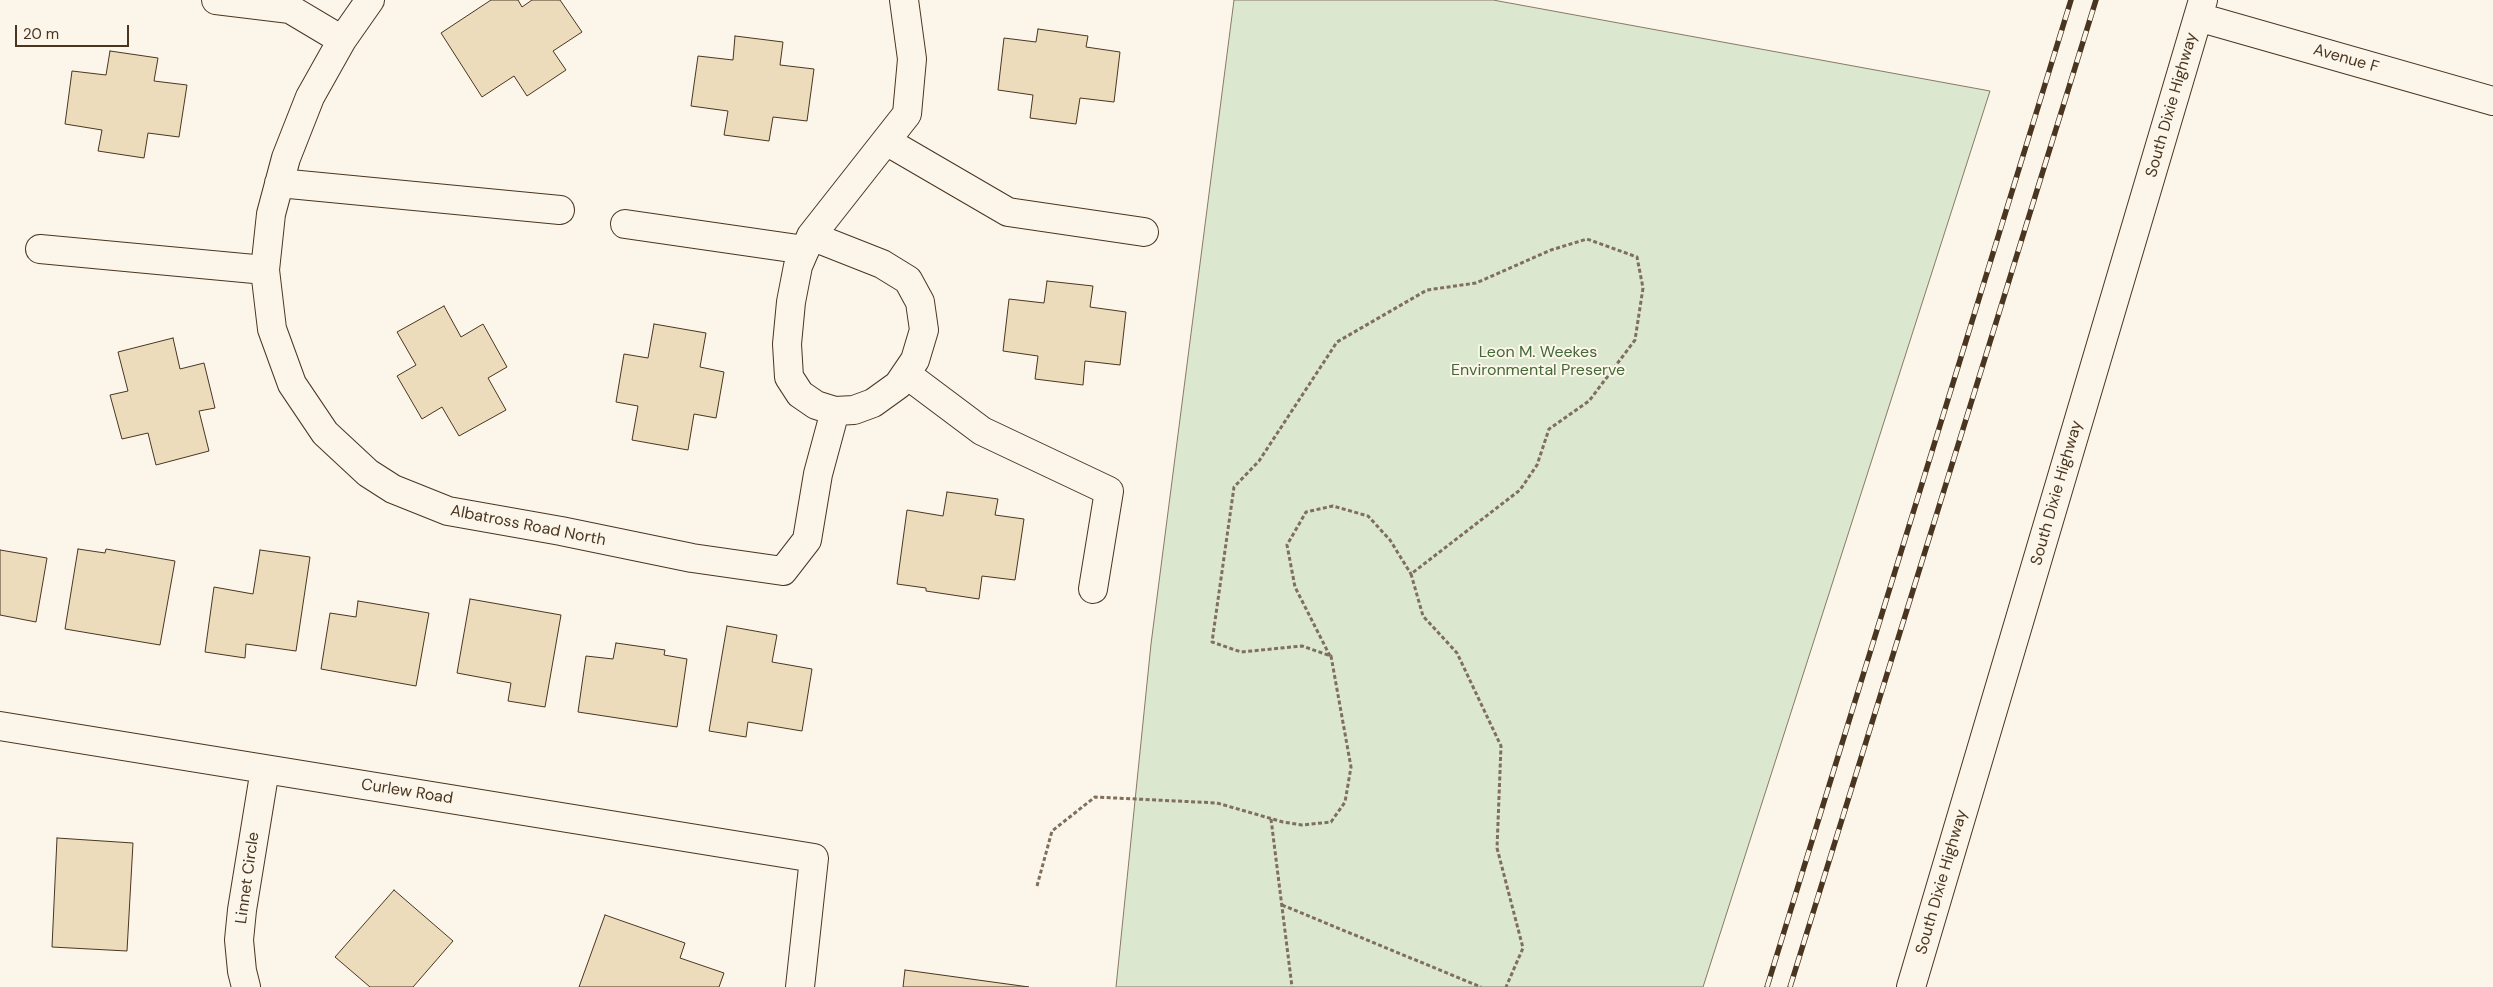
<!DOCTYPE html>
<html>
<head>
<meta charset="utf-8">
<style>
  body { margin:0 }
  #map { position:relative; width:2493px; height:987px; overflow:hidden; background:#fbf6e9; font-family:"DM Sans",sans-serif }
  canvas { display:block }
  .scale { position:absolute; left:15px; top:25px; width:114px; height:22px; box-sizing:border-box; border:2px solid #4a3520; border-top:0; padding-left:6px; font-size:15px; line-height:18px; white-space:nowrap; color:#4a3520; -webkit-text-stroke:4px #fbf6e9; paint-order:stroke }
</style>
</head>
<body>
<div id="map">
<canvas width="2493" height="987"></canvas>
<div class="scale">20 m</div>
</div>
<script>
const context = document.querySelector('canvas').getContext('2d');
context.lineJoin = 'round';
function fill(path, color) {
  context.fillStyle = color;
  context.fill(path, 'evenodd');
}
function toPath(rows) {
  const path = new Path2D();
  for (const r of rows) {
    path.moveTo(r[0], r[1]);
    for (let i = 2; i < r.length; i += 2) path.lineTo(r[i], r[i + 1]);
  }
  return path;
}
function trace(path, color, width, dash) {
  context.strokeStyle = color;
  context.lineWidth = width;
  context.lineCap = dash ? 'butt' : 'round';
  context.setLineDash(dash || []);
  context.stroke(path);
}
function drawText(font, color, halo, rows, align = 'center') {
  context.font = font + ' "DM Sans",sans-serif';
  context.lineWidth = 4;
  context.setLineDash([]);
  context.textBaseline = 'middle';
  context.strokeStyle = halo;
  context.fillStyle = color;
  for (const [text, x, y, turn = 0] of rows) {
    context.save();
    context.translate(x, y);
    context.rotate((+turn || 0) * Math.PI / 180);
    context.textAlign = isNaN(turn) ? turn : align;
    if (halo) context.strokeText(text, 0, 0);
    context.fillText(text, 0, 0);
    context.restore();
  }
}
const green = toPath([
  [1234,0,1493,0,1990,91,1703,987,1116,987,1151,644,1234,0]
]);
const building = toPath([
  [491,0,518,0,522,7,532,0,560,0,582,32,553,51,566,70,527,96,514,76,482,97,441,33,491,0],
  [1038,29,1088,36,1086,47,1120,52,1114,102,1080,98,1076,124,1030,118,1033,95,998,90,1004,38,1036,42,1038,29],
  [735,36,783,42,780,65,814,69,807,121,773,117,769,141,724,135,728,111,691,106,698,56,733,60,735,36],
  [110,51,158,58,154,81,187,85,179,137,148,133,144,158,98,151,102,130,65,124,72,71,106,75,110,51],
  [1047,281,1093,286,1090,307,1126,312,1120,365,1085,361,1083,385,1035,379,1038,356,1003,351,1009,299,1044,303,1047,281],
  [444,306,461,337,483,324,507,367,488,378,506,410,459,436,442,407,422,419,397,376,416,365,397,332,444,306],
  [654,324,706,333,700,367,724,372,716,418,694,414,688,450,632,440,638,406,616,402,624,354,648,358,654,324],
  [173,338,180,369,204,363,215,408,199,411,209,451,156,465,148,433,122,439,110,395,128,391,118,352,173,338],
  [947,492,998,499,995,515,1024,519,1015,580,982,576,979,599,926,591,926,588,897,584,907,510,943,516,947,492],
  [78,549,105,553,106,549,175,561,160,645,65,629,78,549],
  [0,550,47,558,36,622,0,615,0,550],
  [260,550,310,557,296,651,246,644,245,658,205,652,214,587,253,594,260,550],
  [470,599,561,615,545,707,508,701,511,683,457,673,470,599],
  [358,601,429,613,416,686,321,669,330,613,356,617,358,601],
  [727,626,777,635,772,662,812,669,802,731,748,722,746,737,709,731,727,626],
  [616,643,665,650,664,655,687,659,677,727,578,712,586,656,613,659,616,643],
  [57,838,133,843,127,951,52,947,57,838],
  [394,890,453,941,413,987,370,987,335,957,394,890],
  [605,915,685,943,680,958,724,973,719,987,579,987,605,915],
  [905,970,1029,987,903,987,905,970]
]);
const path = toPath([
  [1330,656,1295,587,1287,545,1306,512,1333,506,1368,516,1390,540,1411,574],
  [1271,819,1292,987],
  [1037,886,1052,831,1095,797,1217,803,1283,822,1302,825,1331,822,1345,802,1351,767,1331,656,1302,646,1241,652,1212,642,1234,487,1259,461,1337,342,1427,290,1476,283,1551,250,1587,239,1637,257,1643,288,1635,340,1589,401,1549,429,1537,465,1520,490,1411,574,1423,616,1457,653,1501,746,1497,848,1523,948,1506,987],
  [1282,905,1481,987]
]);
const minor = toPath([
  [216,0,290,9,342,40],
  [370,0,342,40,310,97,286,158,271,214,265,270,272,329,292,384,325,433,368,473,393,489,448,511,561,531,692,558,783,571,807,540,818,474,835,411],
  [2198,17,2493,101],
  [886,141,1008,212,1144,232],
  [279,183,560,210],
  [625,224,805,250],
  [811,236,882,264,908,280,920,302,924,330,915,360,898,385,873,403,854,410,835,411,816,405,800,394,789,377,787,344,791,302,798,266,811,236],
  [811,236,907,114,912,59,904,0],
  [40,249,265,270],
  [906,374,982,431,1109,491,1093,589],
  [0,726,814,858,800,987],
  [246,987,242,971,239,940,242,910,265,769],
  [1911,987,2203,0]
]);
const rail = toPath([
  [1767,987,2071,0],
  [1790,987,2096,0]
]);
const streetNames = [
  ["Avenue F",2346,59,16],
  ["South Dixie Highway",2172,105,-74],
  ["South Dixie Highway",2057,493,-74],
  ["Albatross Road North",528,526,11],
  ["Curlew Road",407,792,9],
  ["Linnet Circle",248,878,-82],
  ["South Dixie Highway",1942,882,-74]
];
const parkNames = [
  ["Leon M. Weekes",1538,353],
  ["Environmental Preserve",1538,371]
];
fill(green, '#dce7d0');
trace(green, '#887966', 1);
fill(building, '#ecdcbc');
trace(building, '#4a3520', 1);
trace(minor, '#4a3520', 30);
trace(path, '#7f6f5c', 3, [4, 2.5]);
trace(minor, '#fbf6e9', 28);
trace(rail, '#4a3520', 5.5);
trace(rail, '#fbf6e9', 4, [11]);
drawText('16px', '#4a3520', '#fbf6e9', streetNames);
drawText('16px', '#436837', '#fbf6e9', parkNames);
</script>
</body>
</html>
